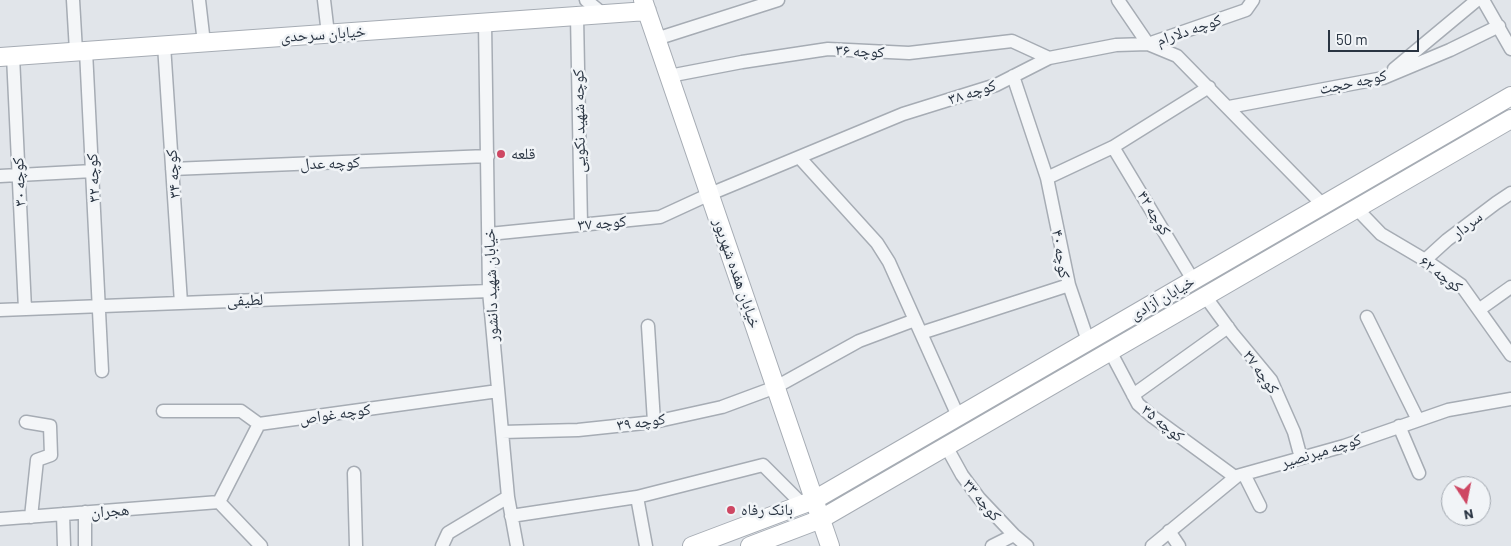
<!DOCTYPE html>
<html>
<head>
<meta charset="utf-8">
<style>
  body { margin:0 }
  #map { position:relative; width:1511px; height:546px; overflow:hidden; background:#e1e5ea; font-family:Barlow,sans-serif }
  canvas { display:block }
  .north { position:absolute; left:1441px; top:476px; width:50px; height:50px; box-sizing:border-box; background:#f1f4f7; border:1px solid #a1a7af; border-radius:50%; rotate:169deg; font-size:14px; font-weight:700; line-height:20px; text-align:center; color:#293442 }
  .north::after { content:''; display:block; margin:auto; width:18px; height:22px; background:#ce4763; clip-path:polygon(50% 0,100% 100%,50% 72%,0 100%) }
  .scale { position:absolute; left:1328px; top:30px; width:91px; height:22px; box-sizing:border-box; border:2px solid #293442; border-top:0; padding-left:6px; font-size:15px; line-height:18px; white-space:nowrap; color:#293442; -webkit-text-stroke:4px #f1f4f7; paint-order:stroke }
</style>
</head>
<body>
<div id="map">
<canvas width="1511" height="546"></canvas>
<div class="north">N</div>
<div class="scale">50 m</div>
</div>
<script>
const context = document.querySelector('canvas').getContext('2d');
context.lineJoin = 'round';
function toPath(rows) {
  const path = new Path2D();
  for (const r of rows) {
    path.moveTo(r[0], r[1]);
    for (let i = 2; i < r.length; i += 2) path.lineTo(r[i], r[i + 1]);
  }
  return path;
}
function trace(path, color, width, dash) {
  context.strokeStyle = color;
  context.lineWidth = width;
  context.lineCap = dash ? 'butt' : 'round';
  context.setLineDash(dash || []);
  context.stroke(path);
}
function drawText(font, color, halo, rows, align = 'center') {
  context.font = font + ' Barlow,"Noto Naskh Arabic",sans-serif';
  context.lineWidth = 5;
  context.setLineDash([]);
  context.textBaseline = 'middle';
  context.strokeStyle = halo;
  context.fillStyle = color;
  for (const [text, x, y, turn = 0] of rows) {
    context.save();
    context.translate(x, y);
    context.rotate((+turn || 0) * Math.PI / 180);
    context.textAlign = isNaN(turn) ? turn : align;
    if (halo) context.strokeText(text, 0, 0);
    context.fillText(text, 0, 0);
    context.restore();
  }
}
const street = toPath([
  [73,0,76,51],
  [199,0,204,43],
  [324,0,328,34],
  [586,0,603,14],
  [1118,0,1148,44,1177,56,1323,205],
  [1483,0,1511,49],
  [577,16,581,225],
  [485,23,489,291,508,497,517,546],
  [656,39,778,0],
  [164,45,181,303],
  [86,51,102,371],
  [13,56,25,309],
  [1394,69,1477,0],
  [669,76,742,62,828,49,909,53,1012,41,1049,58],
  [1229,107,1383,78,1450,50,1499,26],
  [1113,147,1193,280],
  [799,157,877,243,889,262,958,416],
  [172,169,488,156],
  [0,176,93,171],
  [1047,178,1113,147,1209,87],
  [1356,208,1381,234,1425,260,1461,285,1511,355],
  [489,234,660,217,710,194,903,114,996,85,1049,58,1116,45,1148,44,1246,10,1253,0],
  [1425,260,1447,240,1496,203,1511,193],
  [1069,285,1088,341],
  [1205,296,1232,333,1271,380,1294,432,1301,458],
  [1480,309,1511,287],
  [0,310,489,291],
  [1367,317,1418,420],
  [648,326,654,422],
  [921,333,1069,285,1047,178,1013,76],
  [1110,351,1138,404,1153,417,1235,477],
  [1133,395,1228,327],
  [163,411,241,411,259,424],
  [26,422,50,426,51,455,37,460,31,517],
  [1399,426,1419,473],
  [502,432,578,430,654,422,722,407,776,387,859,341,915,320],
  [946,446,962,475,979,498,1014,535,1027,546],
  [354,473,356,546],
  [1244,474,1260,506],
  [637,497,646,546],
  [219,502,259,424,498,391],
  [219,502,261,546],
  [63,514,64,546],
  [511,516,637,497,763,465,802,504],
  [0,519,219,502],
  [1169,531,1179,546],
  [85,546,85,512],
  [442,546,448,533,508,497],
  [992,546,1014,535],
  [1152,546,1237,476,1344,446,1448,410,1511,399]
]);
const secondary = toPath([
  [643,0,830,546],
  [0,57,647,11],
  [692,546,814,500,1511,96],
  [750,546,821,519,1511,119]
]);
const markers = [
  [501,154,5,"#ce4763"],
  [731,510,5,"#ce4763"]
];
const streetNames = [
  ["کوچه دلارام",1189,30,-19],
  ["خیابان سرحدی",323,34,-4],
  ["کوچه ۳۶",860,51,3],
  ["کوچه حجت",1353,82,-12],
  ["کوچه ۳۸",972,92,-18],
  ["کوچه شهید نکویی",579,121,-91],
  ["کوچه عدل",330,163,-2],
  ["کوچه ۳۴",173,174,-94],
  ["کوچه ۳۲",93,178,-93],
  ["کوچه ۳۰",19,182,-93],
  ["کوچه ۴۲",1154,213,59],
  ["کوچه ۳۷",602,223,-5],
  ["سردار",1467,225,-38],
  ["کوچه ۴۰",1061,254,81],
  ["خیابان هفده شهریور",737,273,71],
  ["کوچه ۶۲",1441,274,37],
  ["خیابان شهید دانشور",491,285,-92],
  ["خیابان آزادی",1162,298,-30],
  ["لطیفی",245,300,-2],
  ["کوچه ۳۷",1261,372,55],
  ["کوچه غواص",335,414,-8],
  ["کوچه ۳۹",641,422,-8],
  ["کوچه ۳۵",1163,423,39],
  ["کوچه میرنصیر",1321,451,-17],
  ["کوچه ۳۳",982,500,50],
  ["هجران",110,511,-4]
];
const poiNames = [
  ["قلعه",511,154],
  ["بانک رفاه",741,510]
];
trace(street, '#a6acb4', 15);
trace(secondary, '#a6acb4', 20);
trace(street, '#f4f6f8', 12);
trace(secondary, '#fff', 18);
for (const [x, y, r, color] of markers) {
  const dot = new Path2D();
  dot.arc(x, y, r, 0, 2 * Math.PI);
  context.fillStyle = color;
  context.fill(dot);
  trace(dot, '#f1f4f7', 2);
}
drawText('16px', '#293442', '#f1f4f7', streetNames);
drawText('16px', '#293442', '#f1f4f7', poiNames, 'left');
</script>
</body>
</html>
